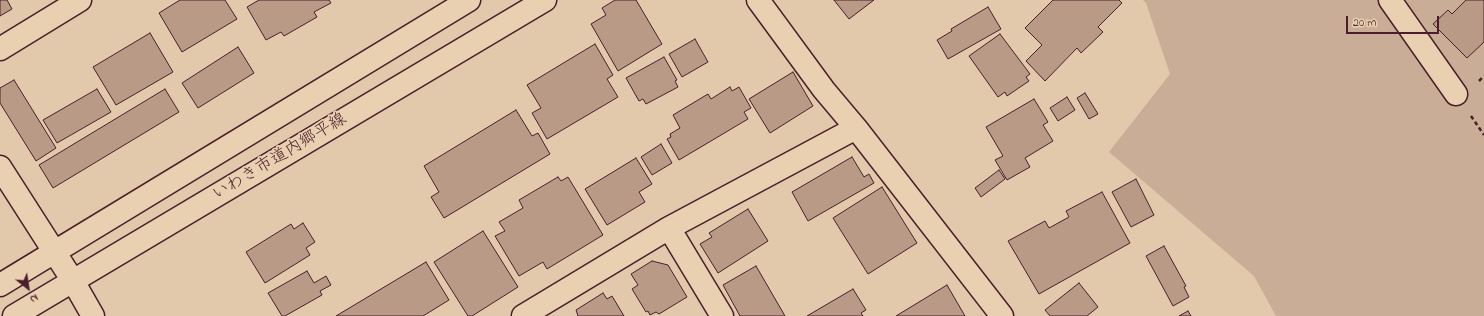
<!DOCTYPE html>
<html>
<head>
<meta charset="utf-8">
<style>
  body { margin:0 }
  #map { position:relative; width:1484px; height:316px; overflow:hidden; background:#e3c9ac; font-family:"Indie Flower",sans-serif }
  canvas { display:block }
  .north { position:absolute; left:8px; top:268px; width:40px; height:40px; -webkit-text-stroke:3px #e9d0b1; paint-order:stroke; rotate:150deg; font-size:11px; font-weight:700; line-height:16px; text-align:center; color:#4a1f2b }
  .north::after { content:''; display:block; margin:auto; width:14px; height:18px; background:#4a1f2b; clip-path:polygon(50% 0,100% 100%,50% 72%,0 100%) }
  .scale { position:absolute; left:1346px; top:16px; width:93px; height:18px; box-sizing:border-box; border:2px solid #4a1f2b; border-top:0; padding-left:5px; font-size:12px; line-height:14px; white-space:nowrap; color:#4a1f2b; -webkit-text-stroke:3px #e9d0b1; paint-order:stroke }
</style>
</head>
<body>
<div id="map">
<canvas width="1484" height="316"></canvas>
<div class="north">N</div>
<div class="scale">20 m</div>
</div>
<script>
const context = document.querySelector('canvas').getContext('2d');
context.lineJoin = 'round';
function fill(path, color) {
  context.fillStyle = color;
  context.fill(path, 'evenodd');
}
function toPath(rows) {
  const path = new Path2D();
  for (const r of rows) {
    path.moveTo(r[0], r[1]);
    for (let i = 2; i < r.length; i += 2) path.lineTo(r[i], r[i + 1]);
  }
  return path;
}
function trace(path, color, width, dash) {
  context.strokeStyle = color;
  context.lineWidth = width;
  context.lineCap = dash ? 'butt' : 'round';
  context.setLineDash(dash || []);
  context.stroke(path);
}
function drawText(font, color, halo, rows, align = 'center') {
  context.font = font + ' "Indie Flower","Klee One",sans-serif';
  context.lineWidth = 3.5;
  context.setLineDash([]);
  context.textBaseline = 'middle';
  context.strokeStyle = halo;
  context.fillStyle = color;
  for (const [text, x, y, turn = 0] of rows) {
    context.save();
    context.translate(x, y);
    context.rotate((+turn || 0) * Math.PI / 180);
    context.textAlign = isNaN(turn) ? turn : align;
    if (halo) context.strokeText(text, 0, 0);
    context.fillText(text, 0, 0);
    context.restore();
  }
}
const green = toPath([
  [1143,0,1484,0,1484,316,1276,316,1254,276,1109,152,1170,74,1146,3]
]);
const building = toPath([
  [0,0,7,0,12,9,0,16,0,0],
  [180,0,225,0,237,19,182,52,159,13,180,0],
  [259,0,329,0,331,3,314,12,317,17,284,36,281,32,266,40,247,7,259,0],
  [615,0,636,0,662,44,618,71,591,24,606,15,602,8,615,0],
  [834,0,874,0,849,19,834,0],
  [1053,0,1119,0,1122,3,1098,27,1103,32,1081,53,1077,48,1045,81,1026,61,1042,45,1025,28,1053,0],
  [1466,0,1484,0,1484,42,1467,58,1433,24,1448,10,1452,14,1466,0],
  [988,7,1001,29,948,59,937,40,952,31,951,29,988,7],
  [150,33,173,72,116,105,93,67,150,33],
  [1000,34,1030,74,1026,77,1029,81,1007,96,1005,92,998,97,969,56,1000,34],
  [695,39,708,62,682,77,669,54,695,39],
  [595,44,613,75,607,79,618,97,547,139,532,113,541,108,527,85,595,44],
  [238,47,254,73,198,108,182,83,238,47],
  [664,57,677,80,675,81,678,87,646,104,643,99,639,101,626,78,664,57],
  [793,72,813,106,770,133,749,99,793,72],
  [14,80,56,148,36,161,0,103,0,88,14,80],
  [730,87,732,91,739,87,751,108,744,112,748,119,679,160,667,139,671,137,670,134,680,128,673,115,708,94,711,99,730,87],
  [97,89,111,112,57,143,43,120,97,89],
  [165,89,179,112,53,188,39,165,165,89],
  [1085,93,1098,114,1089,119,1077,98,1085,93],
  [1067,97,1075,110,1058,121,1050,108,1067,97],
  [1034,99,1048,122,1043,125,1053,141,1025,158,1030,167,1007,180,995,160,1003,156,986,127,1034,99],
  [516,110,532,136,538,133,550,154,444,218,431,197,439,192,424,166,516,110],
  [661,144,672,163,652,175,641,157,661,144],
  [852,157,864,177,869,174,874,183,808,221,792,192,852,157],
  [636,158,652,184,639,192,645,202,607,225,585,189,636,158],
  [999,170,1005,179,981,197,975,188,999,170],
  [558,177,561,181,568,177,603,235,547,269,543,262,519,276,495,236,505,231,499,222,523,208,519,200,558,177],
  [1136,179,1154,215,1131,227,1112,192,1136,179],
  [882,187,917,243,868,274,833,218,882,187],
  [1102,192,1130,243,1039,294,1008,241,1045,221,1049,228,1069,217,1066,211,1102,192],
  [748,209,768,241,718,273,700,244,712,237,709,233,748,209],
  [303,223,315,242,306,248,310,255,265,283,246,252,291,224,294,229,303,223],
  [483,231,518,287,472,316,468,316,434,262,483,231],
  [1164,246,1186,286,1184,287,1189,297,1173,306,1146,256,1164,246],
  [652,261,668,265,687,297,659,314,656,312,650,315,648,311,646,312,632,289,638,285,631,274,652,261],
  [426,262,449,300,423,316,336,316,426,262],
  [756,266,785,316,740,316,723,285,756,266],
  [307,271,314,283,326,276,331,285,320,291,322,295,285,316,282,316,268,293,307,271],
  [1079,283,1098,307,1087,316,1050,316,1045,310,1079,283],
  [947,285,965,316,896,316,947,285],
  [853,289,866,310,861,313,863,316,807,316,853,289],
  [603,293,607,299,612,296,624,316,578,316,576,310,603,293],
  [1188,311,1191,316,1179,316,1188,311]
]);
const path = toPath([
  [1479,81,1484,76],
  [1471,116,1484,135]
]);
const minor = toPath([
  [758,0,824,90,856,128,1002,316],
  [1390,0,1456,94],
  [0,49,80,0],
  [0,167,73,281,93,316],
  [669,228,722,316],
  [0,285,469,0],
  [14,316,545,0],
  [523,316,669,228,856,128]
]);
const streetNames = [
  ["いわき市道内郷平線",280,158,-31]
];
fill(green, '#caad96');
fill(building, '#b89a87');
trace(building, '#4a1f2b', 1);
trace(minor, '#4a1f2b', 25);
trace(path, '#4a1f2b', 2.5, [4, 3]);
trace(minor, '#e9d0b1', 22);
drawText('17px', '#4a1f2b', '#e9d0b1', streetNames);
</script>
</body>
</html>
